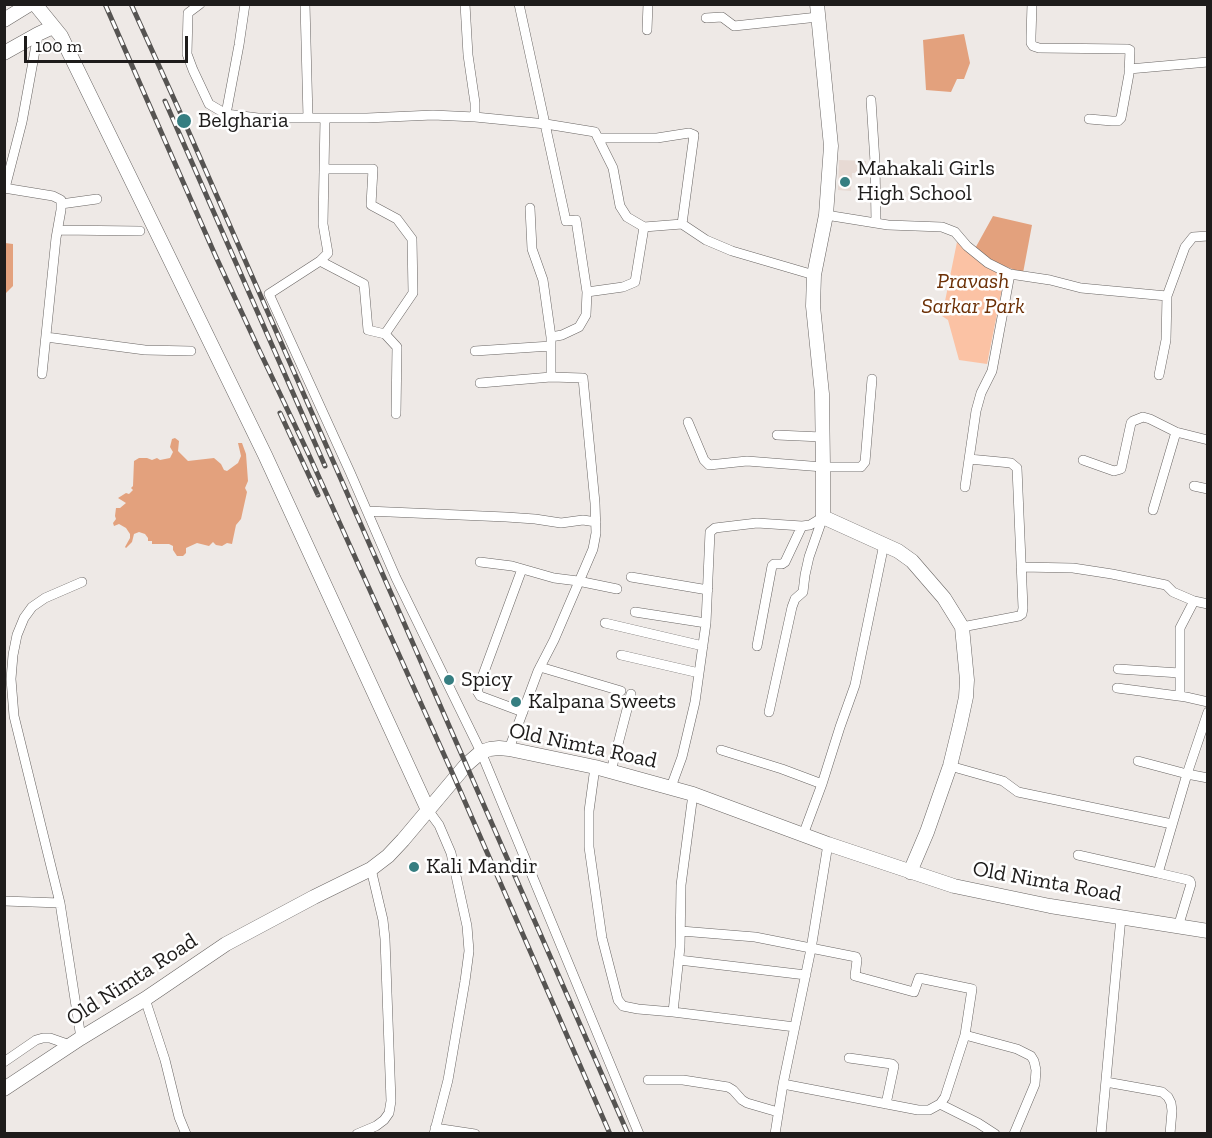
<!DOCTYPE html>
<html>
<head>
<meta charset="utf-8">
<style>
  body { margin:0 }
  #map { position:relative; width:1212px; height:1138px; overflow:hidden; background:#eee9e6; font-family:"Zilla Slab",serif }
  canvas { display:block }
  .frame { position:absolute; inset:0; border:6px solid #1e1c1b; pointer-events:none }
  .scale { position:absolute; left:24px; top:36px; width:164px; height:27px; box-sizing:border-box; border:3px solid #1e1c1b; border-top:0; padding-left:8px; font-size:18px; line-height:21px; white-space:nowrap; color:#1e1c1b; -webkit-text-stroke:4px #fff; paint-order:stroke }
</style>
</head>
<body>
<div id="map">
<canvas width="1212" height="1138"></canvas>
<div class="frame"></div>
<div class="scale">100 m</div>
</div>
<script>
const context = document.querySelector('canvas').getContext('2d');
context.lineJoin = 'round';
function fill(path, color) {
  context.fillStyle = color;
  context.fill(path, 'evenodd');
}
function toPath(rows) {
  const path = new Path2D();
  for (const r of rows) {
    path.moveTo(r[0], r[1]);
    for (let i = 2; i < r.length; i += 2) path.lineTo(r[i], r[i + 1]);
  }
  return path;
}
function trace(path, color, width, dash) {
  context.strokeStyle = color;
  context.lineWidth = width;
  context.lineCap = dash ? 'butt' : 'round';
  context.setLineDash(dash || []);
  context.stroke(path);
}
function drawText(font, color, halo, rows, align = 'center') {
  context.font = font + ' "Zilla Slab",serif';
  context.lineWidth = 5;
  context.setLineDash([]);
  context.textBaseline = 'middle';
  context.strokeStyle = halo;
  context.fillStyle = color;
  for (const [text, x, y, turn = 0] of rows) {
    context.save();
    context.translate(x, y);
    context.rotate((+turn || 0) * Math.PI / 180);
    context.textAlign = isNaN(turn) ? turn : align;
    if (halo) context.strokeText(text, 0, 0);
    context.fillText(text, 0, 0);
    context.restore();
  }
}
const built = toPath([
  [839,160,866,161,866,173,852,173,851,191,838,190]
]);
const green = toPath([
  [957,242,984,266,1005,274,987,364,959,360,948,320,942,316]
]);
const water = toPath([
  [964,34,970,63,964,79,957,79,951,92,926,90,923,40],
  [993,216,1032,225,1023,273,972,254],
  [5,243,13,244,13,286,5,294],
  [175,438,179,441,178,451,188,461,214,458,221,464,224,470,227,471,238,463,241,456,238,443,242,443,246,454,248,481,245,488,247,492,241,519,236,525,232,544,227,543,222,546,216,545,213,542,209,546,197,543,186,548,186,553,183,556,177,556,173,550,173,546,169,544,152,544,152,541,148,541,148,538,145,534,139,532,134,534,132,542,126,548,125,547,130,538,130,534,126,528,119,524,114,526,113,523,116,519,115,516,116,508,120,508,126,503,118,498,126,493,129,494,133,490,131,488,133,486,134,461,139,458,147,458,152,460,157,458,160,460,170,458,173,452,170,447,172,439]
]);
const street = toPath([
  [200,4,188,13,187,54,193,70,209,104,226,114,258,118,367,118,433,115,475,117,546,124,595,132,613,168,620,206,627,217,644,227,682,224,706,240,732,251,814,275],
  [305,4,308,118],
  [465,4,468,55,475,103,475,117],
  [1032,4,1031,36,1031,43,1033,46,1039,48,1128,49,1130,50,1129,74,1121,118,1118,121,1112,121,1089,119],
  [706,18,722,17,734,26,818,17],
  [647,30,648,4],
  [1129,69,1208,62],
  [871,100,875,162,876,223],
  [226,114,239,45,245,4],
  [325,118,323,224,328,253,320,261,364,284,368,330,385,334],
  [598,138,657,138,689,133,694,135,682,224],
  [325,169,373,169,371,205,397,219,412,239,413,293,385,334,397,347,396,414],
  [4,188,53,196,61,200,61,210,56,238,42,374],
  [5,188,22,122,38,34],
  [61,204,97,199],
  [530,208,532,249,543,280,551,337],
  [826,215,888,225,942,227,955,232,967,246,988,263,1010,274,1050,280,1081,288,1167,296],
  [58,230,140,231],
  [320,261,269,294,350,472,396,578,481,752,639,1134],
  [587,292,623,287,635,282,644,227],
  [46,337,145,350,191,351],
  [475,351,551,346],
  [1159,375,1166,340,1167,296,1185,247,1193,237,1208,236],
  [480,383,551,377],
  [688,422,704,460,709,465,747,461,823,467,861,467,865,462,872,379],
  [777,435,822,437],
  [1083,460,1114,471,1121,469,1131,423,1133,421,1143,417,1150,419,1176,432,1208,440],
  [1194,486,1208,489],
  [965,487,976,411,981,393,992,371,1010,274],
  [1153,510,1176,432],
  [367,511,506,517,535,519,561,523,583,520,596,522],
  [480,562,512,566,554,578,578,581,617,589],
  [1021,567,1073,568,1112,574,1166,585,1173,592,1194,601,1180,628,1180,696],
  [522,569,477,691,480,696,523,712],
  [631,577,708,590],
  [1194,601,1208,604],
  [635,612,706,623],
  [605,623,703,646],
  [962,627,1019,616,1022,614,1023,608,1017,468,1011,463,969,459],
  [757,646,772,566,774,564,782,564,785,562,802,526],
  [621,655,699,673],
  [540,667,621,691],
  [1118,669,1180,673],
  [1117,688,1186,697,1208,702],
  [769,712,792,607,795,599,803,592,805,575,809,557,823,517],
  [1208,712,1187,774,1208,778],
  [509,749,538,671,554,640,593,549,596,533,595,503,583,378,551,377,551,337,562,335,579,327,586,315,587,292,576,220,566,221,519,4],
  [721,750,782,769,822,784],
  [1138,761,1187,774,1158,873,1188,880,1190,881,1191,884,1178,927],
  [950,766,1003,781,1018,792,1172,824],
  [595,767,589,811,589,847,602,938,618,1000,623,1006,638,1009,673,1012,795,1027],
  [611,771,631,694],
  [671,787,682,757,695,702,706,623,710,532,715,528,757,523,802,526,810,525,823,517],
  [428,810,439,825,451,853,467,926,469,951,465,981,448,1080,434,1134],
  [803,835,822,784,840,727,855,685,884,544],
  [1078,855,1158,873],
  [4,901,60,903],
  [681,931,755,937,856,957,857,960,855,976,914,992,919,978,972,989,965,1035,945,1097,940,1104,929,1110,918,1110,783,1084],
  [679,960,806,975],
  [145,999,165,1060,179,1117,186,1134],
  [673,1012,680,947,681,885,693,794],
  [965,1035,1017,1049,1031,1056,1034,1061,1036,1070,1035,1084,1014,1134],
  [81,1038,60,903,14,716,11,679,13,655,17,635,24,618,32,607,45,598,82,582],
  [849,1058,892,1064,894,1066,886,1104],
  [4,1062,36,1040,43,1038,50,1038,70,1045],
  [648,1080,683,1080,728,1087,733,1090,742,1100,747,1103,778,1112],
  [1106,1082,1162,1092,1168,1097,1171,1103,1172,1111,1170,1134],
  [940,1104,978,1123,995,1134],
  [435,1128,475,1134],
  [357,1134,376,1126,384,1120,389,1113,391,1101,385,939,383,920,371,869],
  [775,1134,783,1084,811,949,828,844],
  [1101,1134,1121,917]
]);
const secondary = toPath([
  [35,4,61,36,142,202,265,455,428,810],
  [817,4,831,146,826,215,814,275,813,306,822,394,823,467,823,517,898,551,912,561,944,598,962,627,967,680,966,697,960,725,950,766,927,832,910,872],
  [4,20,30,4],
  [4,53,38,34,53,27],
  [4,1089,81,1038,145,999,226,944,314,897,371,869,388,856,403,840,466,765,481,752,490,749,499,748,509,749,595,767,693,794,828,844,954,886,1050,906,1208,931]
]);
const rail = toPath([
  [105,4,216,257,261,354,309,455,455,779,610,1134],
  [131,4,184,121,628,1134],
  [165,101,325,466],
  [280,413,318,495]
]);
const markers = [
  [184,121,8,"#367e81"],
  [845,182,6,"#367e81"],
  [449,680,6,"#367e81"],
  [516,702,6,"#367e81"],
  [414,867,6,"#367e81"]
];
const poiNames = [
  ["Belgharia",198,121],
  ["Mahakali Girls",857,169],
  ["High School",857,194],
  ["Spicy",461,680],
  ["Kalpana Sweets",528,702],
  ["Kali Mandir",426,867]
];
const parkNames = [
  ["Pravash",973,282],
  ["Sarkar Park",973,307]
];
const streetNames = [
  ["Old Nimta Road",583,746,12],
  ["Old Nimta Road",1047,882,10],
  ["Old Nimta Road",132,980,-33]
];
fill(built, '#e7dad4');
fill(green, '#fbc2a4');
fill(water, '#e3a17d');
trace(street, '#696563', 10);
trace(secondary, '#696563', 15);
trace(street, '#fff', 9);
trace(secondary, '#fff', 14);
trace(rail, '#565452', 5);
trace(rail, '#fff', 3, [9]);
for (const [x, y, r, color] of markers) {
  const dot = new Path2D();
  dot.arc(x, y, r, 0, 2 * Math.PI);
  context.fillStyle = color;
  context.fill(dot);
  trace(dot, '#fff', 2);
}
drawText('22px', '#1e1c1b', '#fff', poiNames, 'left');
drawText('italic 22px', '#6c3006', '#fff', parkNames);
drawText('22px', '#1e1c1b', '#fff', streetNames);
</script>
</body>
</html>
